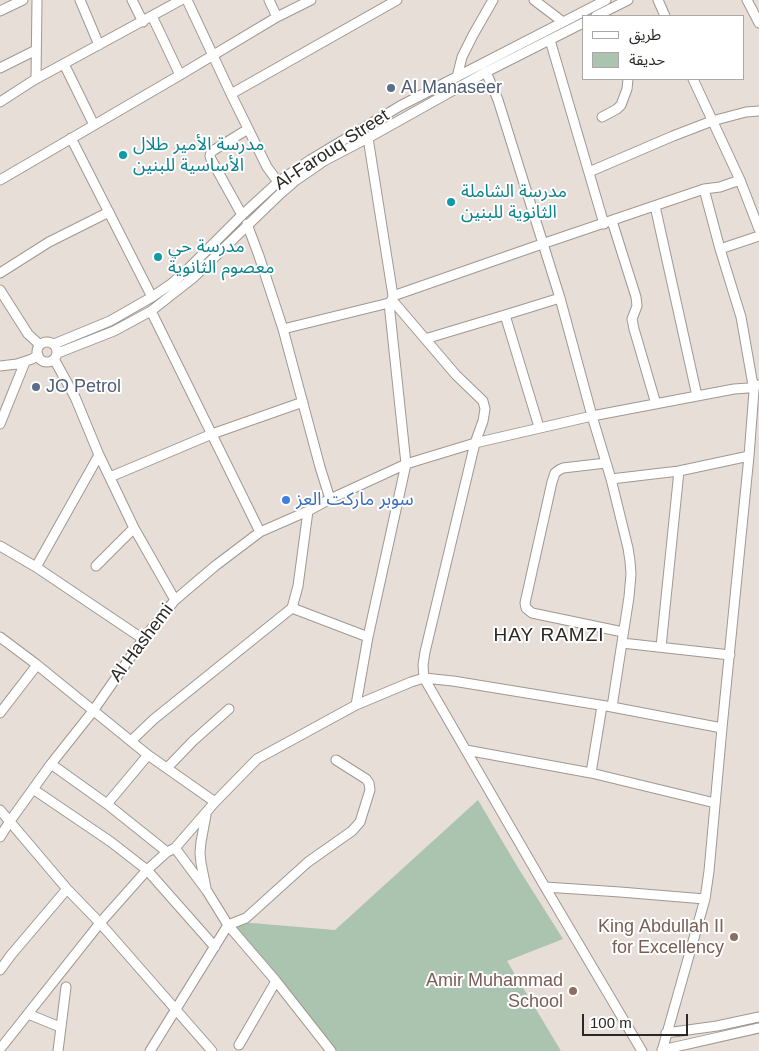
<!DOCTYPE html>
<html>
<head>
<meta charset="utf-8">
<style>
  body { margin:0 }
  #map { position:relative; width:759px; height:1051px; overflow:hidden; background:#e7ded7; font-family:Helvetica,"Noto Sans Arabic",sans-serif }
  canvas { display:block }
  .legend { position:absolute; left:582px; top:15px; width:162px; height:65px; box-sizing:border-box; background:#fff; border:1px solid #aaa9a7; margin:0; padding:6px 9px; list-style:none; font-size:15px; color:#2a2724 }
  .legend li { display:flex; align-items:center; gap:10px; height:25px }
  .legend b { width:25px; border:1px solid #aaa9a7 }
  .scale { position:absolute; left:582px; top:1014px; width:106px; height:22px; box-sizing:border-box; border:2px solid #2a2724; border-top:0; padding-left:6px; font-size:15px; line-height:18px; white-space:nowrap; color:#2a2724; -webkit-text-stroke:4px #fff; paint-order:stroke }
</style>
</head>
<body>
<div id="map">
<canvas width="759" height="1051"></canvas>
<ul class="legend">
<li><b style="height:6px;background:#fff"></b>طريق</li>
<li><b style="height:14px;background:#abc4b0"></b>حديقة</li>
</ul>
<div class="scale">100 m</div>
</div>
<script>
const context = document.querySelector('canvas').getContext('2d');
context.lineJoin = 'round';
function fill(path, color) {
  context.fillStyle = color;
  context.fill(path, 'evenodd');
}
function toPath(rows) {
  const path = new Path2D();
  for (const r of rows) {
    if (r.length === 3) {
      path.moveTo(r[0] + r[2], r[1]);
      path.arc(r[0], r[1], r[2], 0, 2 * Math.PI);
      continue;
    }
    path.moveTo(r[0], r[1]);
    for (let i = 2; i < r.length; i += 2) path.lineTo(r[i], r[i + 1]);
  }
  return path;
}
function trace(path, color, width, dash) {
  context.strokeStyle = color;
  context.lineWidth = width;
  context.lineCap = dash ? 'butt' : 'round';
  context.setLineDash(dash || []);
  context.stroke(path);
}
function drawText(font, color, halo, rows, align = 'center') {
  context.font = font + ' Helvetica,"Noto Sans Arabic",sans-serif';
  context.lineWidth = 4;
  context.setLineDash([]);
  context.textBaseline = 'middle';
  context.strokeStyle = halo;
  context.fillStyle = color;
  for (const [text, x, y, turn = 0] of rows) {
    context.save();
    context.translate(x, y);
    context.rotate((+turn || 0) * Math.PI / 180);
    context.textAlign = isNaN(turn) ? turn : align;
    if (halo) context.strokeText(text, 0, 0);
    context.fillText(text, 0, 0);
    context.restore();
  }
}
const green = toPath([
  [478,800,517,866,563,939,507,961,561,1051,336,1051,228,921,335,930]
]);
const minor = toPath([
  [80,0,99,45],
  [132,0,143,22],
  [187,0,231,94,267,167,278,182],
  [269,0,277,17],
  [534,0,563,22],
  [658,0,665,16],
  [747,0,759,23],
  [0,11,23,0],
  [152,16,180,75],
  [596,16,628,0],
  [550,40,604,224],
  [64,64,94,125],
  [0,68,36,50],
  [486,72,498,100,560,298,592,416,611,479,628,548,630,561,631,574,629,597,612,707],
  [457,77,462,57,473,35,493,0],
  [36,79,37,0],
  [693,79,740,180,759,229],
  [231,94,397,0],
  [0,102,34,80,181,0],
  [602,117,617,109,621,105,627,89,628,79],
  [71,138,152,297],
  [589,172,673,136,712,121,746,112,759,111],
  [0,180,180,75,277,17,311,0],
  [655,206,697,396],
  [242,215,211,159,210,156,211,152,214,150,248,129],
  [612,221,636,297,637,306,632,319,634,329,656,404],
  [247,224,259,256,283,329,320,467,330,499],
  [720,249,759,236],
  [0,273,49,242,109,212],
  [0,290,28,334,40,345],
  [393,296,542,244,704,189,720,187,740,180],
  [392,300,456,375,483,401,485,409,483,421,475,443,425,652,423,665,424,678,453,681,612,707,722,728],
  [151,311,260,532],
  [505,315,539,427],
  [283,329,389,303],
  [425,339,505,315,560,298],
  [47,352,10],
  [54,344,110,321,152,297,171,284,185,272,242,215,278,182,310,160,400,106,606,0],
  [58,353,114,331,151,311,193,278,280,194,295,181,324,161,368,138,486,72,583,23],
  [54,359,75,397,99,455,134,528,175,600],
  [0,366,17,364,32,359,38,355],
  [0,424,25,362],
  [606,463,563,468,559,470,555,473,552,482,525,603,526,608,532,613,623,632],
  [110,477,212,434,303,402],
  [611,479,679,471,749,456],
  [0,546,36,567,143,639],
  [96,566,134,528],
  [36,567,99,455],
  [292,608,368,637],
  [0,637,36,664,148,755,215,802],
  [622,643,730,655],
  [661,647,679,471],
  [356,705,368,637,406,464,389,303,392,300,393,296,368,138],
  [0,713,37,665],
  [131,741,154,719,292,608,298,586,308,511],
  [466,750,591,773,715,803],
  [51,764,107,804,167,852],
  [167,768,193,741,229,709],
  [591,773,602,706],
  [33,789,111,842,147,870,215,947],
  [107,804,148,755],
  [0,810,67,889,100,923,212,1051],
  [206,815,201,842,200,853,201,863,206,888],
  [0,837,10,821,51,764,93,711,143,639,175,600,215,566,260,532,308,511,330,499,406,464,475,443,592,416,697,396,734,389,748,388,754,386,759,385],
  [175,848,207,891,228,925,276,981,331,1051],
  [545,887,620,892,705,899],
  [0,970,11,955,67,889],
  [28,1014,60,1027],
  [666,1033,717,1026,759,1017],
  [239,1045,276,981],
  [0,1049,100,923,147,870,167,852,175,848,215,802,257,759,356,705,411,682,424,678,545,887,642,1051],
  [662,1050,759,1028],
  [58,1051,66,987],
  [150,1051,228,925,246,918,308,862,352,831,360,822,370,790,369,783,366,779,336,760],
  [662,1051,705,899,709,871,722,728,749,456,754,391,741,317,720,249,704,189]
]);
const markers = [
  [391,88,5,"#5c6f8a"],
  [123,155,5,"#0f9aa8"],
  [451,202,5,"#0f9aa8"],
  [158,257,5,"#0f9aa8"],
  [36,387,5,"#5c6f8a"],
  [286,500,5,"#3f7fe0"],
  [734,937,5,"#8d6e63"],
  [573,991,5,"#8d6e63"]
];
const serviceNames = [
  ["Al Manaseer",401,88],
  ["JO Petrol",46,387]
];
const cultureNames = [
  ["مدرسة الأمير طلال",133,145],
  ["الأساسية للبنين",133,166],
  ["مدرسة الشاملة",461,192],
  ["الثانوية للبنين",461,213],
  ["مدرسة حي",168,247],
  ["معصوم الثانوية",168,268]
];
const streetNames = [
  ["Al-Farouq Street",332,150,-33],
  ["Al Hashemi",142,643,-53]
];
const shopNames = [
  ["سوبر ماركت العز",296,500]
];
const educationNames = [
  ["King Abdullah II",724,927],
  ["for Excellency",724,948],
  ["Amir Muhammad",563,981],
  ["School",563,1002]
];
const neighbourhoodNames = [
  ["HAY RAMZI",549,636]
];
fill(green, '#abc4b0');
trace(minor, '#a09891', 11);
trace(minor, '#fff', 9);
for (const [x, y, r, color] of markers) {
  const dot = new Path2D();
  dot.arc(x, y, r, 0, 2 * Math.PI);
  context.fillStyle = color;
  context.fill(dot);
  trace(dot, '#fff', 2);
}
drawText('18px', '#4e5e75', '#fff', serviceNames, 'left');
drawText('18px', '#0d838f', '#fff', cultureNames, 'left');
drawText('18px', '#2a2724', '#fff', streetNames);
drawText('18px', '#366cbe', '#fff', shopNames, 'left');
drawText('18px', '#785e54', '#fff', educationNames, 'right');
context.letterSpacing = '1px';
drawText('19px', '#2a2724', '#fff', neighbourhoodNames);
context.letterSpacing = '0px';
</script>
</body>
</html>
